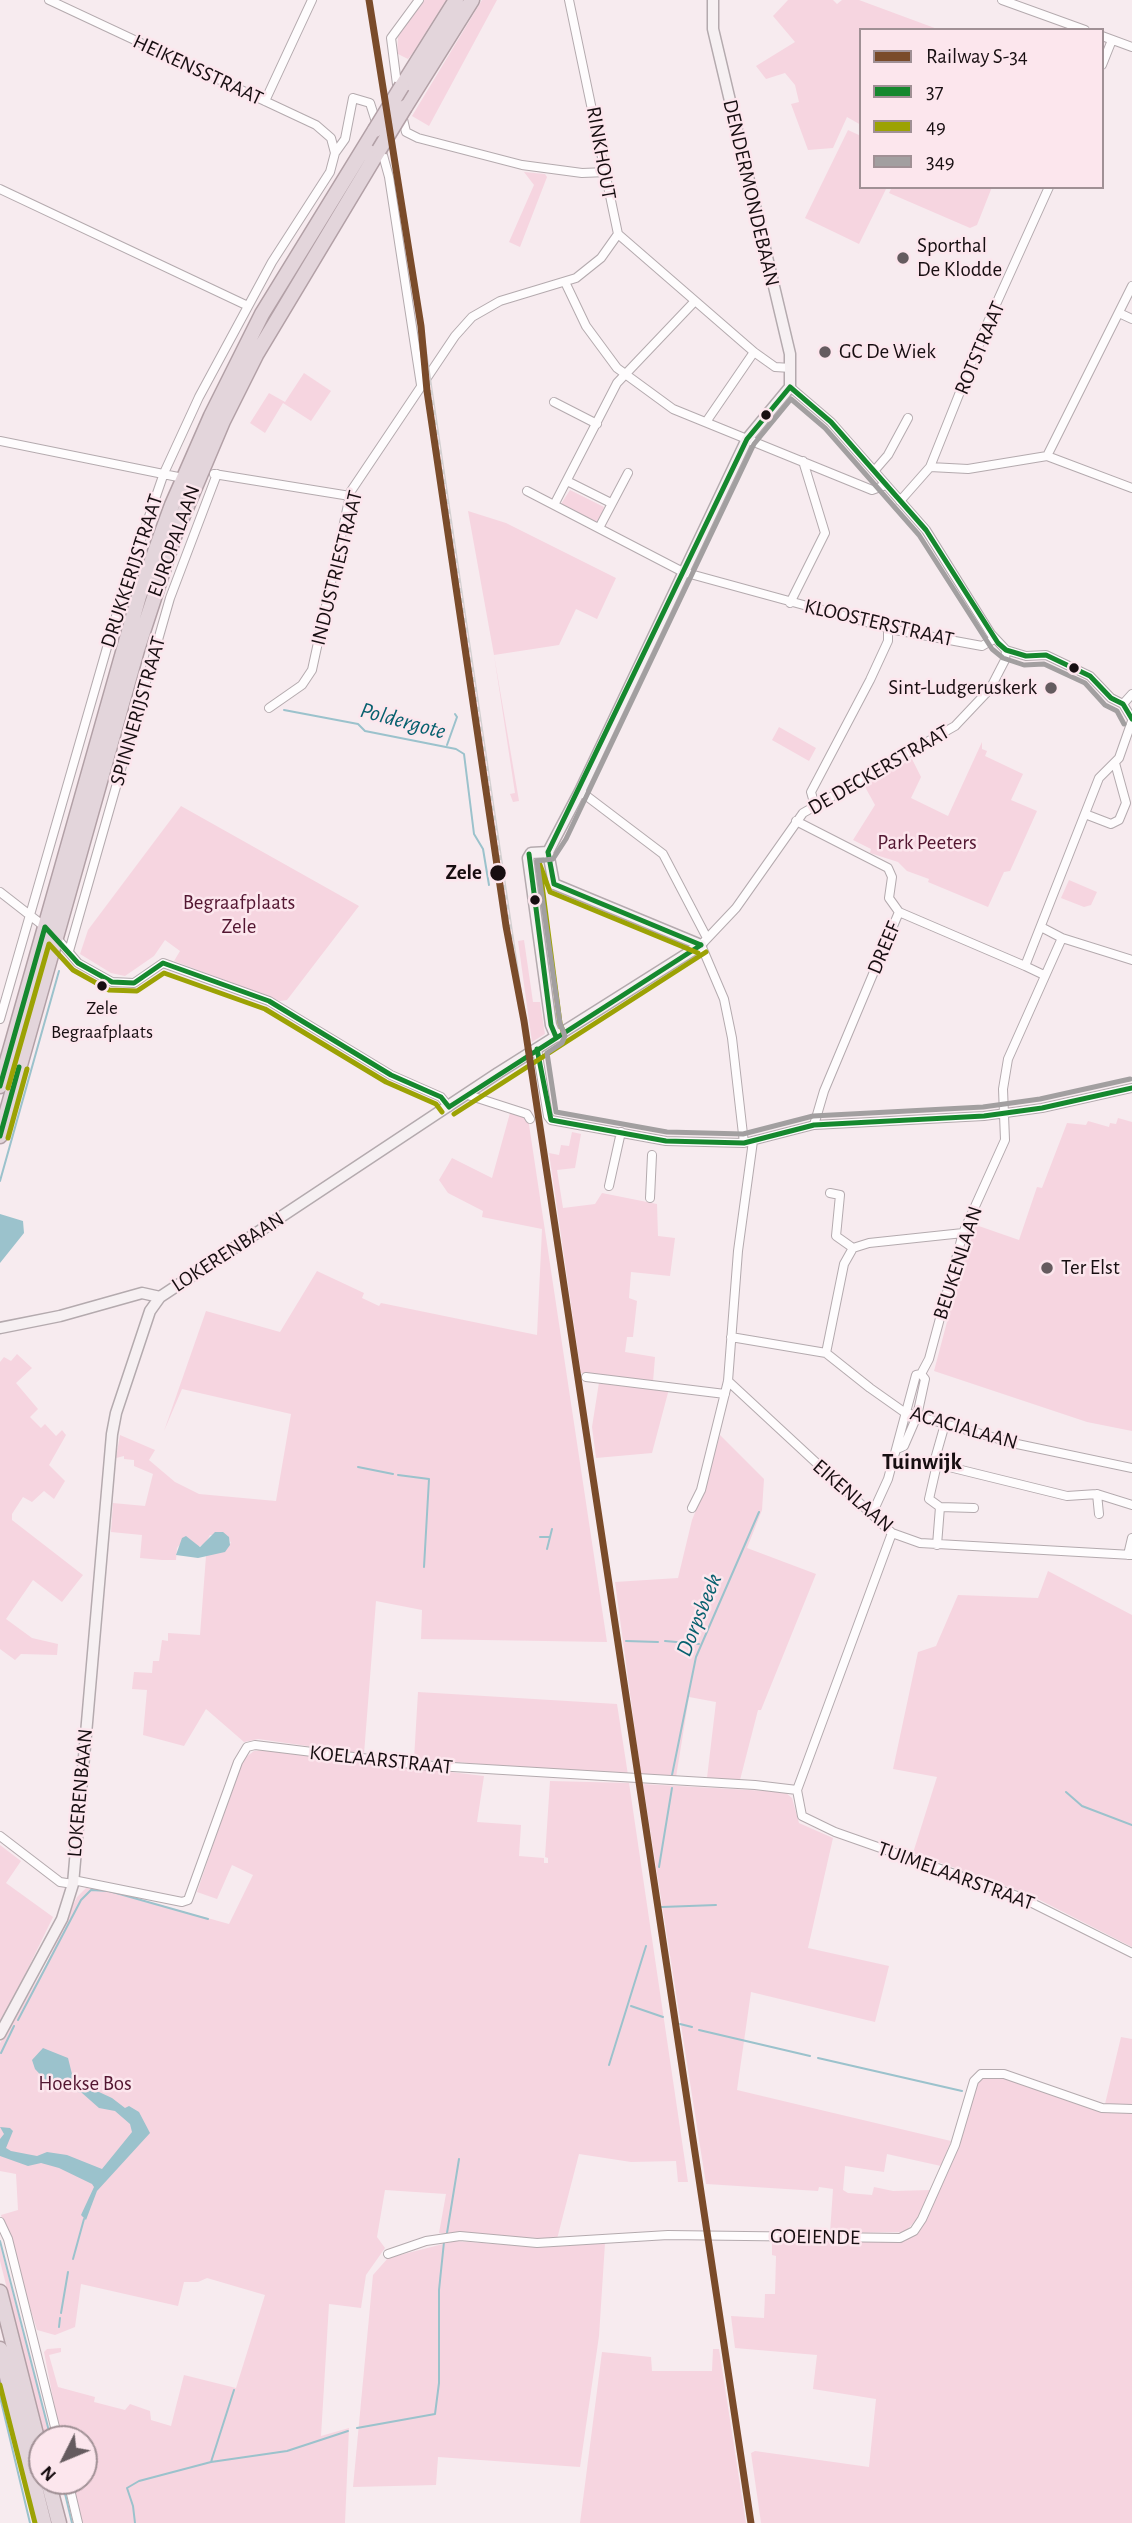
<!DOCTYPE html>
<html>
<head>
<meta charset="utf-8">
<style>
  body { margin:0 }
  #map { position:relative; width:1132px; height:2523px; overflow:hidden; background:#f7ebef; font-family:"Alegreya Sans",sans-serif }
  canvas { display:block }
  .legend { position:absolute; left:859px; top:28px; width:245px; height:161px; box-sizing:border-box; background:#fce6ed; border:2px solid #a09095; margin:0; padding:9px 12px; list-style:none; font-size:21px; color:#170e11 }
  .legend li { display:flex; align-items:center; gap:14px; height:35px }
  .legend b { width:35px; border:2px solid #a09095 }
  .north { position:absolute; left:28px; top:2425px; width:70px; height:70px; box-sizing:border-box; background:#fce6ed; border:2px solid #a09095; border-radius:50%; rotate:227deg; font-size:19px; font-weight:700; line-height:28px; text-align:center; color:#170e11 }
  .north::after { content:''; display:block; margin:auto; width:24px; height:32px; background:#655b5f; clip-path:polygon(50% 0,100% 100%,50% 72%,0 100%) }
</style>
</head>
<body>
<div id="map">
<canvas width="1132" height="2523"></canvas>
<ul class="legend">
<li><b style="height:9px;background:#7a4b2a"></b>Railway S-34</li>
<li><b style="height:9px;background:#15882e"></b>37</li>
<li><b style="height:9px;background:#9ca204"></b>49</li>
<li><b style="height:9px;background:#a29fa0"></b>349</li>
</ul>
<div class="north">N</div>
</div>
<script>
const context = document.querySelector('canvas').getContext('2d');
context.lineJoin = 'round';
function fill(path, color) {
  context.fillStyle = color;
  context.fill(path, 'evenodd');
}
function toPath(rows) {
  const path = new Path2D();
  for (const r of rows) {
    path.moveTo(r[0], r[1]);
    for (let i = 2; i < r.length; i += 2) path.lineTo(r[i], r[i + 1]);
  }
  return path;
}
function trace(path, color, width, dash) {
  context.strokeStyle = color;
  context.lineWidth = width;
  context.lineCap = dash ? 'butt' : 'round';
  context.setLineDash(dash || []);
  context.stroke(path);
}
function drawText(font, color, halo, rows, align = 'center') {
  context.font = font + ' "Alegreya Sans",sans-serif';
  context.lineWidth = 5;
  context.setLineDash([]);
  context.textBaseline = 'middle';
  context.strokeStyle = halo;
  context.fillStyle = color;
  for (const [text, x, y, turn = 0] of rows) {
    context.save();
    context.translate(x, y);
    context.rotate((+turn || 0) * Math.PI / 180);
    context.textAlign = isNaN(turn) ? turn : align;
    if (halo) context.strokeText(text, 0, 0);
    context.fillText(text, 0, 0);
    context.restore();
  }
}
const green = toPath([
  [424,0,446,0,412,54,408,59,398,54,397,57,398,35],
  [482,0,497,0,429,126,412,116],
  [788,0,833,0,837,4,842,0,859,0,940,30,861,30,861,125,847,117,833,148,808,150,791,104,799,102,795,85,785,73,766,79,756,66,795,42,773,16],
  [848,130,861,136,861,187,887,187,859,244,805,218],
  [524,172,545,174,547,177,520,247,509,242,534,185],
  [892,187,992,187,977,225,970,228,889,193],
  [304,373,331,391,311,421,283,403,265,433,250,423,269,393,285,402],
  [570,490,604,507,600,520,593,522,561,504],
  [468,511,506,523,616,578,597,619,576,609,559,645,494,655,519,801,513,802,510,794,515,793,494,655],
  [779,727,816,748,809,761,772,740],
  [982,742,982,749,987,751,985,756,1023,774,1011,800,1037,811,1010,871,1004,872,988,907,928,882,929,879,907,871,898,862,870,853,871,849,853,840,875,805,864,785,912,759,921,777,911,798,948,816],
  [181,806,359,906,287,1000,280,1001,174,961,180,951,165,940,154,956,125,976,111,973,80,954,88,930],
  [1069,880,1097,892,1091,905,1084,907,1061,898],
  [524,940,533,1002,540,1002,545,1034,532,1042,518,941],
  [510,1113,528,1118,607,1642,421,1639,422,1610,376,1601,364,1754,258,1739,244,1742,206,1709,184,1746,143,1735,147,1690,132,1689,134,1672,152,1673,153,1661,159,1661,162,1640,168,1641,168,1633,200,1635,206,1556,231,1543,227,1535,210,1535,205,1544,198,1547,186,1537,177,1548,176,1560,162,1560,140,1558,142,1535,111,1532,113,1503,145,1506,153,1474,134,1466,134,1460,124,1459,124,1456,116,1458,120,1435,155,1450,149,1460,175,1482,199,1494,276,1501,291,1414,182,1389,164,1431,206,1311,280,1332,317,1271,364,1293,362,1298,379,1306,381,1303,537,1335,542,1229,482,1217,483,1211,448,1193,439,1180,452,1158,492,1178],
  [1118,1118,1132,1122,1132,1431,1087,1422,934,1371,973,1224,1019,1240,1037,1187,1042,1188,1067,1123,1086,1125,1088,1121,1109,1127,1110,1123,1116,1124],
  [572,1132,581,1134,575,1168,557,1170,563,1208,595,1204,602,1193,657,1204,658,1236,675,1238,670,1276,631,1272,629,1298,637,1301,633,1337,627,1337,625,1352,655,1357,653,1382,669,1389,652,1453,596,1458,592,1427,600,1376,581,1373,549,1153,559,1155,561,1145,569,1146],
  [17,1354,32,1368,16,1383,38,1409,30,1417,41,1428,45,1424,56,1436,62,1430,66,1435,49,1465,65,1481,54,1499,44,1491,32,1502,23,1497,12,1514,12,1520,83,1575,62,1602,33,1580,6,1619,32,1638,58,1644,57,1655,21,1654,15,1660,0,1649,0,1362,4,1357,11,1361],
  [720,1435,764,1479,762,1510,747,1548,816,1574,761,1710,758,1710,740,1780,707,1778,716,1702,689,1697,676,1777,641,1775,615,1582,678,1578,692,1520,705,1488],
  [1048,1571,1132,1615,1132,1947,1028,1894,913,1853,937,1777,893,1769,918,1652,936,1646,958,1595,1038,1598],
  [418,1692,617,1704,628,1775,414,1759],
  [265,1750,484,1776,477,1822,521,1825,519,1856,544,1858,544,1863,548,1863,548,1858,545,1857,550,1781,629,1783,688,2182,678,2182,676,2161,631,2162,579,2154,557,2239,439,2233,446,2194,385,2190,377,2237,385,2248,366,2275,361,2308,329,2304,321,2436,349,2428,345,2523,82,2523,72,2481,84,2481,84,2439,61,2439,44,2352,47,2349,61,2348,61,2352,49,2355,58,2387,95,2397,94,2402,125,2410,130,2404,150,2411,151,2420,171,2426,184,2375,236,2388,265,2295,207,2278,198,2282,184,2282,178,2306,81,2284,75,2327,55,2335,37,2330,1,2215,18,2210,16,2174,0,2171,0,2043,46,1965,77,1897,86,1888,107,1890,229,1924,253,1875,232,1865,217,1899,197,1892,242,1760,254,1751],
  [643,1784,785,1792,792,1798,799,1823,833,1838,808,1948,889,1966,875,2022,751,1992,737,2090,951,2141,941,2166,887,2154,884,2172,845,2166,843,2190,848,2193,872,2195,874,2187,893,2191,931,2190,917,2219,905,2232,830,2233,833,2189,819,2187,818,2191,706,2184],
  [0,1845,21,1861,6,1883,53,1917,0,2026],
  [1121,2037,1132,2039,1132,2104,1105,2104],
  [993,2074,1102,2112,1132,2112,1132,2523,761,2523,751,2453,755,2451,869,2467,876,2399,813,2389,817,2355,735,2348,731,2316,764,2318,765,2294,775,2294,776,2256,772,2255,772,2240,896,2242,905,2241,915,2233,931,2209,953,2161,978,2081,985,2075],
  [455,2241,538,2247,605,2243,599,2336,580,2467,438,2457,436,2485,353,2487,373,2275,388,2258],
  [0,2245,51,2439,45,2439,0,2261],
  [713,2349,719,2349,746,2523,580,2523,602,2352,651,2357,652,2371,712,2371]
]);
const water = toPath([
  [0,1214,23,1221,24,1233,0,1263],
  [215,1532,223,1532,229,1537,230,1545,225,1552,198,1558,176,1555,182,1538,186,1536,200,1547],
  [43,2048,68,2058,72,2074,86,2086,112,2098,125,2108,129,2106,139,2112,150,2133,97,2191,86,2220,81,2215,94,2187,92,2184,59,2168,41,2163,28,2166,0,2156,0,2139,4,2134,0,2127,10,2128,13,2131,6,2148,11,2151,37,2156,47,2152,67,2155,102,2169,132,2132,130,2124,115,2111,99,2108,82,2093,50,2085,35,2069,32,2060]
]);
const stream = toPath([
  [284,710,358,724,365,731,456,749,464,754,474,834,483,849,489,885],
  [447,745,457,717,455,714],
  [0,1181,59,971],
  [358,1467,393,1474],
  [398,1475,429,1479,424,1567],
  [540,1537,549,1537],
  [547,1549,552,1529],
  [626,1641,658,1642],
  [665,1641,699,1644],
  [672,1775,696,1657,759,1512],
  [1066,1792,1082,1806,1132,1825],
  [659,1867,672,1788],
  [662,1907,716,1905],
  [631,2006,663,2017],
  [18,2020,81,1900,91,1890,109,1891,208,1919],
  [680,2024,692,2027],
  [699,2030,810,2056],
  [1,2053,14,2026],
  [818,2058,962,2091],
  [609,2065,646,1946],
  [447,2233,459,2159],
  [0,2241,51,2439],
  [73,2259,84,2219],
  [61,2313,68,2272],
  [59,2327,60,2318],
  [0,2397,30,2523],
  [357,2428,435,2414,439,2383,439,2290,444,2242],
  [211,2462,234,2390],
  [62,2481,72,2523],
  [135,2523,133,2506,127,2488,139,2481,211,2462,287,2451,348,2431]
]);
const street = toPath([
  [569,0,618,234,754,352,775,367,791,368],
  [1002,0,1085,30],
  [1102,36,1132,47],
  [1102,65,1112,40],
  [398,92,391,38,419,0],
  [265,101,312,0],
  [402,115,406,132,418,138,522,165,582,173,607,172],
  [381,148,389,177,421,385],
  [335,153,345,139,353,98,370,103,377,125],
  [0,189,248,306],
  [565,282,586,326,617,368,673,409,872,490,886,485],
  [1119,313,1132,319],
  [790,387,831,422,926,530,991,634,1006,650],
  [554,402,597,424],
  [706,422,754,352],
  [0,441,183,478],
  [1047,456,1132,286],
  [930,467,968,469,1047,456,1132,488],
  [875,470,888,455,908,418],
  [214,474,350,496],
  [567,481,611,503],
  [527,491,683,572,895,630,982,646,994,639],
  [900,501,930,467,988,322,1049,187],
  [554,505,617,383,695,301],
  [599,528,628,473],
  [790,603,825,533,803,461],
  [1006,650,1026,656,1046,655,1090,676,1111,698,1123,704,1132,719],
  [1123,704,1132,694],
  [269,708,302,685,312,670,351,491,455,336,472,317,500,301,576,278,601,258,618,234],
  [580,791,663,854,707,938],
  [815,806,811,792,870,680,888,641,888,629],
  [1085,814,1111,824,1119,820,1126,803,1115,763],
  [796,821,888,868,892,877,889,898,899,912,1025,966],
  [0,892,45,927],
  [55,936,78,963,112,982,134,983,163,963,269,1001,391,1075,441,1097,449,1107],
  [1062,938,1132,960],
  [69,951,170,598,217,474],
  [1044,975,1025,966,1099,778,1119,758,1132,721],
  [0,1019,123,592,164,473,199,397,272,262,330,172,335,153,331,138,316,125,49,0],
  [537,1049,548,1116,551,1120,666,1141,744,1143,814,1125,984,1116,1042,1108,1132,1088],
  [468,1095,527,1114,530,1119],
  [814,1125,824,1091,899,912],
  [744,1143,732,1038,724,999,701,945,736,908,803,813,955,726,990,689,1005,660,1006,650],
  [609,1186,621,1132],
  [830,1193,840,1195,836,1236,853,1248],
  [650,1198,652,1155],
  [731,1337,826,1353,870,1388,904,1412,917,1416,1017,1444,1132,1468],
  [826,1353,844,1264,853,1248,869,1243,963,1233],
  [586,1377,725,1394],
  [728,1381,892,1533,920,1543,1132,1555],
  [897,1449,904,1446,917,1416,925,1379,921,1374],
  [937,1464,1067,1496,1097,1494,1132,1505],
  [1097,1494,1099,1514],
  [940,1507,974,1508],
  [692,1508,701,1490,728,1381,738,1251,753,1141],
  [872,1514,888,1479,916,1375,921,1374,929,1359,963,1233,1005,1140,1003,1089,1008,1059,1062,938,1041,927],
  [892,1533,797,1790,802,1816,835,1832,1020,1897,1132,1953],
  [937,1545,940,1507,929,1499,937,1464,935,1459,945,1424],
  [1128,1555,1132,1538],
  [0,1836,60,1882,73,1884],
  [73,1880,182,1902,188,1900,238,1762,247,1747,255,1745,419,1765,755,1785,797,1790],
  [0,2222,8,2239,58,2439],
  [388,2254,426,2241,460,2236,537,2243,668,2235,900,2238,914,2231,922,2219,955,2145,974,2081,981,2074,1004,2074,1102,2108,1132,2109],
  [68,2481,78,2523]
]);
const secondary = toPath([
  [548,852,580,791,747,439,790,387,790,354,713,29,713,0],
  [548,852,531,853,528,858,551,1025,556,1037],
  [548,852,554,884],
  [554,884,701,945],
  [0,1328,60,1316,142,1293,160,1297],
  [0,2034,62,1919,73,1884,112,1434,116,1413,150,1311,160,1297,498,1073,701,945]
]);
const highway = toPath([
  [402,86,456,0],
  [405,107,472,0],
  [0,1086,139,596,172,505,211,416,262,314,375,130],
  [0,1136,137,650,174,537,223,421,256,355,379,150],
  [0,2292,42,2458],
  [0,2349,44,2523],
  [48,2481,59,2523]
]);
const rail = toPath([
  [421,326,524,1021]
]);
const highwayBridge = toPath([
  [375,130,402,86],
  [379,150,405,107]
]);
const bus1 = toPath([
  [548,852,747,439,790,387,831,422,926,530,998,643,1006,650,1026,656,1046,655,1090,676,1111,698,1123,704,1132,719],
  [548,852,554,884,701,945],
  [529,854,551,1025,556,1037],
  [537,1049,551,1120,666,1141,744,1143,814,1125,984,1116,1042,1108,1132,1088],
  [0,1086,45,927,78,963,112,982,134,983,163,963,269,1001,391,1075,441,1097,449,1107],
  [449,1107,701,945],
  [0,1136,19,1067]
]);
const bus2 = toPath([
  [564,1034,560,1023,539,862,550,892,698,953],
  [8,1088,49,944,73,970,109,990,137,991,164,973,265,1009,386,1082,436,1104,442,1112],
  [454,1114,706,952],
  [8,1138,27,1069],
  [0,2385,35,2523]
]);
const bus3 = toPath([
  [1124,724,1117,711,1105,705,1085,683,1044,664,1024,665,1003,658,992,649,919,535,825,428,791,399,754,444,566,839,553,859,537,861,560,1023,565,1036,562,1043,547,1053,556,1112,667,1132,743,1134,813,1116,983,1107,1040,1099,1130,1079]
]);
const rail1 = toPath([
  [369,0,421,326,427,391,506,926,524,1021,751,2523]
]);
const markers = [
  [903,258,7,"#655b5f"],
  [825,352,7,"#655b5f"],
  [766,415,6,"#170e11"],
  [1074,668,6,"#170e11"],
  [1051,688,7,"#655b5f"],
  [498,873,9,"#170e11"],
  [535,900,6,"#170e11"],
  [102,986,6,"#170e11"],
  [1047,1268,7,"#655b5f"]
];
const busNames = [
  ["Zele",102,1008],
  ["Begraafplaats",102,1032]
];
const streetNames = [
  ["HEIKENSSTRAAT",198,70,25],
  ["RINKHOUT",601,153,80],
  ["DENDERMONDEBAAN",751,193,77],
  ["ROTSTRAAT",980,348,-67],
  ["EUROPALAAN",174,541,-70],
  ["INDUSTRIESTRAAT",337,568,-76],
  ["DRUKKERIJSTRAAT",132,571,-72],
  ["KLOOSTERSTRAAT",879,623,13],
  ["SPINNERIJSTRAAT",138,711,-74],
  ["DE DECKERSTRAAT",879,770,-30],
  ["DREEF",884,948,-67],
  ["LOKERENBAAN",228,1252,-33],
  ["BEUKENLAAN",958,1263,-72],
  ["ACACIALAAN",964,1428,16],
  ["EIKENLAAN",853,1496,41],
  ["KOELAARSTRAAT",381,1760,6],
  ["LOKERENBAAN",80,1793,-85],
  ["TUIMELAARSTRAAT",956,1876,20],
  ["GOEIENDE",815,2237,1]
];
const poiNames = [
  ["Sporthal",917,246],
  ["De Klodde",917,270],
  ["GC De Wiek",839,352],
  ["Sint-Ludgeruskerk",1037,688,"right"],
  ["Ter Elst",1061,1268]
];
const parkNames = [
  ["Park Peeters",927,843],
  ["Begraafplaats",239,903],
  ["Zele",239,927],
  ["Hoekse Bos",85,2084]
];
const stopNames = [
  ["Zele",482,873]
];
const waterNames = [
  ["Poldergote",403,721,15],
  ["Dorpsbeek",699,1615,-68]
];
const neighbourhoodNames = [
  ["Tuinwijk",922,1462]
];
fill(green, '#f6d5e0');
fill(water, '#9bc2cc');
trace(stream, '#9bc2cc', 2);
trace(street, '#b4aaae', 10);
trace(secondary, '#b4aaae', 13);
trace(highway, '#b2a0a6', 17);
trace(street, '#fefcfd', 8);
trace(secondary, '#f6f0f2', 10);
trace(highway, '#e3d5db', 14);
trace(rail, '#d3d0d1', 4.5);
trace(rail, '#fce6ed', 2, [5]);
trace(highwayBridge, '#b2a0a6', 17, []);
trace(highwayBridge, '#e3d5db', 14);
trace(bus1, '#15882e', 5);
trace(bus2, '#9ca204', 5);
trace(bus3, '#a29fa0', 5);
trace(rail1, '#7a4b2a', 7);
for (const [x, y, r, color] of markers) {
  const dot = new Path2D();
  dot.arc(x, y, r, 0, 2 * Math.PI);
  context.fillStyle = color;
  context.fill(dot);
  trace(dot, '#fce6ed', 2.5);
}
drawText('19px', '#170e11', '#fce6ed', busNames);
drawText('21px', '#170e11', '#fce6ed', streetNames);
drawText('21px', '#170e11', '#fce6ed', poiNames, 'left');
drawText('21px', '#531631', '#fce6ed', parkNames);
drawText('bold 21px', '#170e11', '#fce6ed', stopNames, 'right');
drawText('italic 23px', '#06606e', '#fce6ed', waterNames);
drawText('bold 23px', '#170e11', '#fce6ed', neighbourhoodNames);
</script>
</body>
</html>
